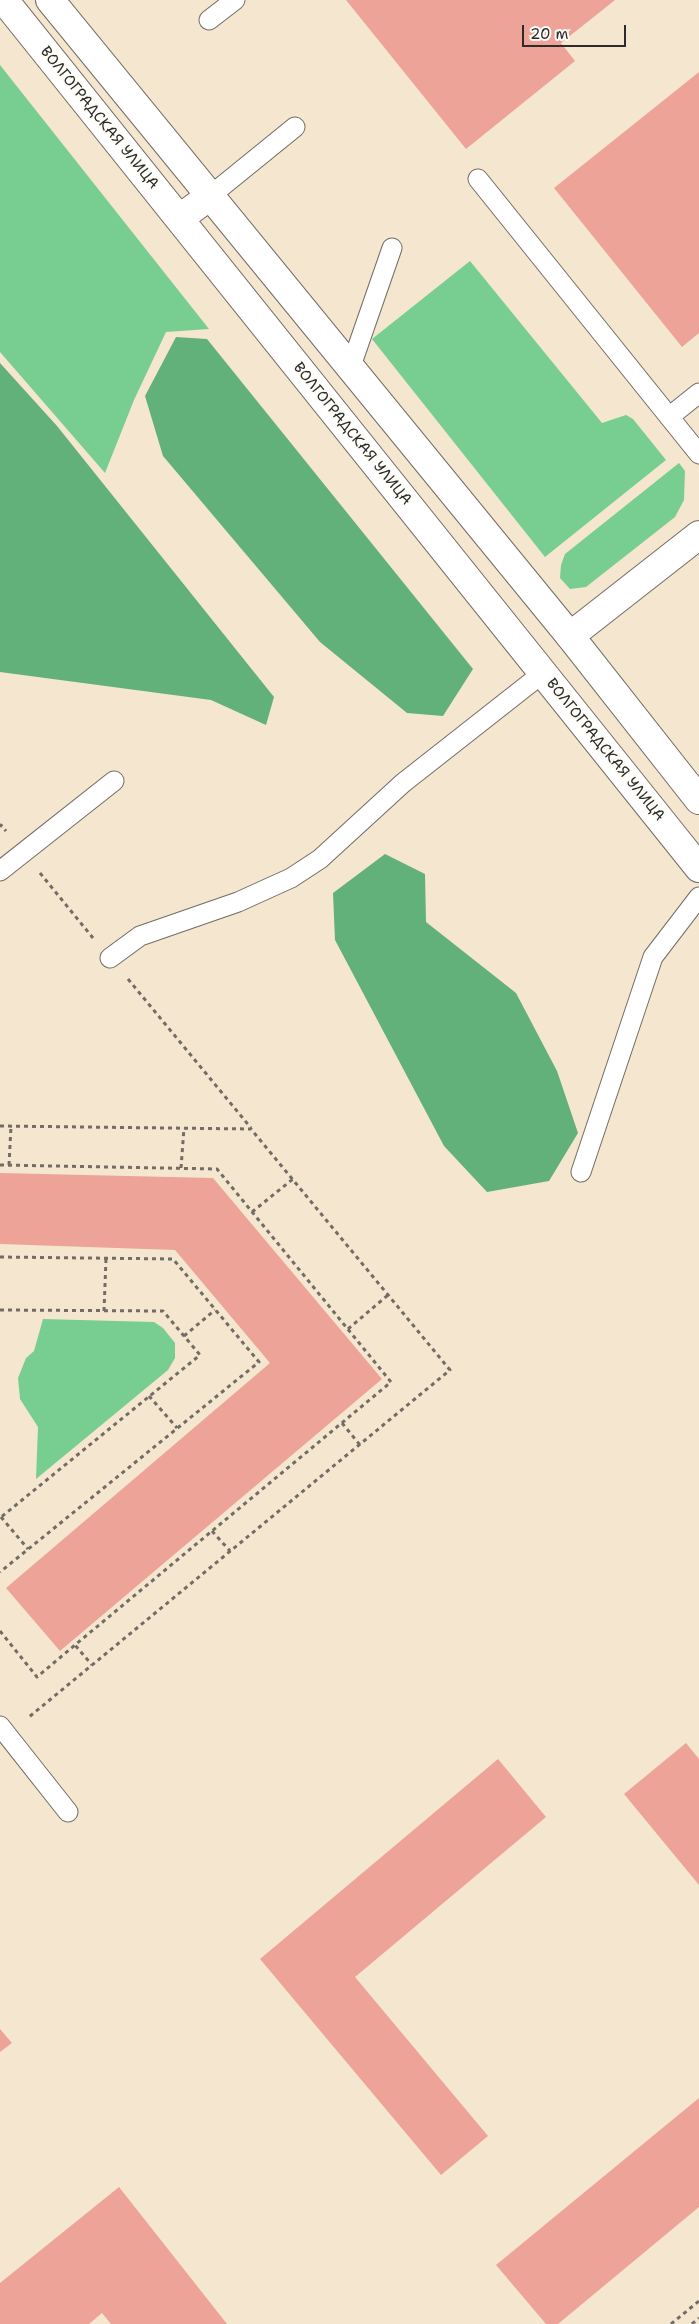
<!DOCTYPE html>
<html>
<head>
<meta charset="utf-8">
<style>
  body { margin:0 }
  #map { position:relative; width:699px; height:2324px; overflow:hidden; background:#f5e6d0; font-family:"Shantell Sans",sans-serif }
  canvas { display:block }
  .scale { position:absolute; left:522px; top:25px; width:104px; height:22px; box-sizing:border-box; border:2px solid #2b2b2b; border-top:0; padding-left:6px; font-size:15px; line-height:18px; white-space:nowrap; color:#2b2b2b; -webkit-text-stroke:4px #fdfcf7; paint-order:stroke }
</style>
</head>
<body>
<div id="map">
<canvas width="699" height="2324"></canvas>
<div class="scale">20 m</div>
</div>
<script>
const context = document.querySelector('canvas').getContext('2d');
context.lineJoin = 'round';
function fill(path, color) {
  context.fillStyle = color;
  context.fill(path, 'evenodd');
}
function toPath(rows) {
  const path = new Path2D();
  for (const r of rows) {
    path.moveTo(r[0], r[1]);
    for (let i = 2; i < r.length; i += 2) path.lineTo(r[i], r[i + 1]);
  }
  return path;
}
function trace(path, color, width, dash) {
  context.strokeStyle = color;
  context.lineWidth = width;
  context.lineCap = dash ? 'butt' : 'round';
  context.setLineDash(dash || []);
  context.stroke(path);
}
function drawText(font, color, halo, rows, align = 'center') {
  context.font = font + ' "Shantell Sans",sans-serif';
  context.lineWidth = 4.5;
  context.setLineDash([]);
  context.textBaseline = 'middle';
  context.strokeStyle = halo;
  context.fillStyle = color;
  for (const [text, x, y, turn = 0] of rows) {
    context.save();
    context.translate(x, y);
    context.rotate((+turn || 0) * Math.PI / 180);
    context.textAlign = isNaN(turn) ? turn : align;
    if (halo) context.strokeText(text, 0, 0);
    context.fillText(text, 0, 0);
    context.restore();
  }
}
const green = toPath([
  [0,65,209,329,166,332,134,400,105,473,0,352],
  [470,261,602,423,626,415,633,419,666,460,545,557,372,339],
  [679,463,685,471,684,500,675,517,586,587,570,589,560,578,561,565,565,554],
  [43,1319,154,1322,163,1328,175,1343,175,1358,168,1370,36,1479,38,1427,20,1399,18,1378,26,1358,34,1351]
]);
const forest = toPath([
  [176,337,207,339,473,669,443,716,407,713,320,642,163,456,145,396],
  [0,363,57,426,274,697,266,725,211,700,0,672],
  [385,854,425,874,426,922,516,993,557,1071,578,1133,549,1181,487,1192,444,1146,335,940,333,893]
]);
const building = toPath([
  [346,0,615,0,561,43,575,61,466,149],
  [699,72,699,333,682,347,554,188],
  [0,1173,213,1178,382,1379,60,1651,6,1588,270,1363,175,1250,0,1244],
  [686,1743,699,1759,699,1885,624,1794],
  [498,1759,546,1817,355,1977,488,2136,441,2175,260,1959],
  [0,2029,12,2043,0,2052],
  [699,2098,699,2207,558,2324,546,2324,496,2265],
  [119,2187,227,2324,111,2324,102,2313,89,2324,0,2324,0,2283]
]);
const path = toPath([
  [0,827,1,825,6,831],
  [40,873,93,938],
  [128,979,251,1128],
  [0,1126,251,1129,450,1370,29,1717],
  [0,1165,217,1169,391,1382,75,1645,92,1665],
  [9,1165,11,1126],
  [181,1168,184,1128],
  [252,1212,293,1179],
  [0,1257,173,1259,259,1362,0,1572],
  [0,1310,163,1311,200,1355,0,1518],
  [104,1311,106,1259],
  [348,1329,388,1295],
  [184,1336,215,1310],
  [149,1396,177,1428],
  [342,1423,360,1445],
  [1,1517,28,1549],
  [212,1531,230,1551],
  [0,1631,37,1677,75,1645],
  [671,2324,699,2301],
  [692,2324,699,2318]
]);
const lane = toPath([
  [209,20,235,0],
  [478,179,699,454],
  [210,196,295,127],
  [350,369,392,248],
  [669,417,699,393],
  [0,871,114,781],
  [110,958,140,936,238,902,291,878,320,859,403,783,543,673],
  [581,1172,653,957,699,897],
  [0,1726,68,1812]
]);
const street = toPath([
  [180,218,210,196],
  [570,636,699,535]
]);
const primary = toPath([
  [4,0,699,868],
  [50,0,570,636,699,800]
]);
const streetNames = [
  ["ВОЛГОГРАДСКАЯ УЛИЦА",99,118,51],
  ["ВОЛГОГРАДСКАЯ УЛИЦА",352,434,51],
  ["ВОЛГОГРАДСКАЯ УЛИЦА",605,750,51]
];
fill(green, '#78cd90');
fill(forest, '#62b07a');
fill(building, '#eda397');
trace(lane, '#726c65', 21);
trace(street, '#726c65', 30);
trace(primary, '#726c65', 30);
trace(path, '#726c65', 3, [4, 4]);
trace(lane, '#fff', 19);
trace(street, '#fff', 28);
trace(primary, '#fff', 28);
drawText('15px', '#2b2b2b', '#fdfcf7', streetNames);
</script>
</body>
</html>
